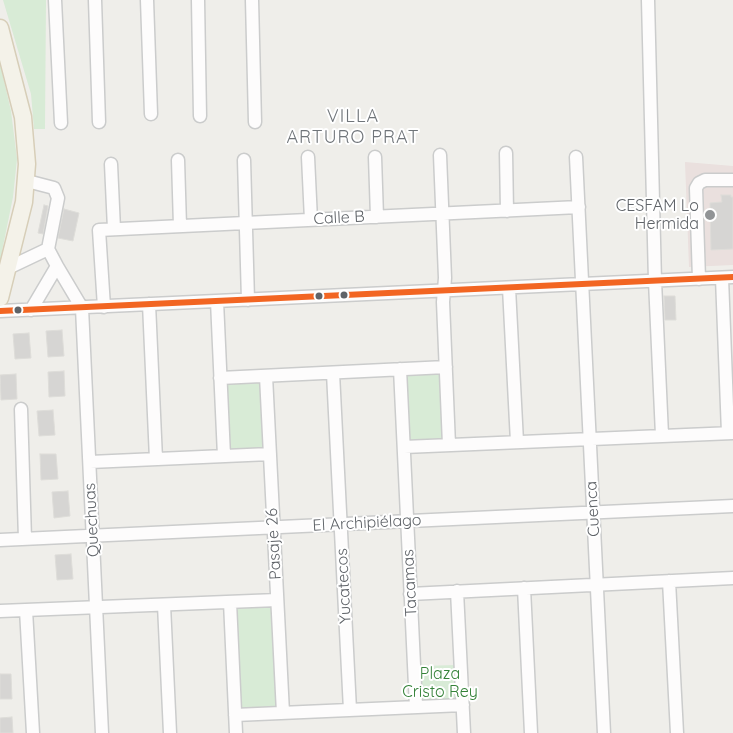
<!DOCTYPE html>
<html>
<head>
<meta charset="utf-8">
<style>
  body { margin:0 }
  canvas { display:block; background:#efeeea }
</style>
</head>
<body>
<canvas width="733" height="733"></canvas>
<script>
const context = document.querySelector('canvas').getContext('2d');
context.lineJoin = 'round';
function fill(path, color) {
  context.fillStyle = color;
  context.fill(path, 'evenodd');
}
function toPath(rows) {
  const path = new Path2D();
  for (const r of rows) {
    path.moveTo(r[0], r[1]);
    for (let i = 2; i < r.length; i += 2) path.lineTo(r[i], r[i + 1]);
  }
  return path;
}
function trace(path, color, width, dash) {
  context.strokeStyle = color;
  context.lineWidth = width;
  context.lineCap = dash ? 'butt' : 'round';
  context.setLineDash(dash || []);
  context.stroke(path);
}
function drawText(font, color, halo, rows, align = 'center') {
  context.font = font + ' Quicksand,sans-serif';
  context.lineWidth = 4;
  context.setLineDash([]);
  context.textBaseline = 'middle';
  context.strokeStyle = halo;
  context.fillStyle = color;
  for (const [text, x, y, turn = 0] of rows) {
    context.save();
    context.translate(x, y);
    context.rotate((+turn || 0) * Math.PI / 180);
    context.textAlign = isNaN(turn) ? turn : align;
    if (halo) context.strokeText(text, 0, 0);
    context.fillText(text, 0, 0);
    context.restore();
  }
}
const medical = toPath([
  [685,162,733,166,733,265,689,267]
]);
const green = toPath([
  [3,0,46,0,45,129,34,129,31,94],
  [0,64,11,111,17,159,13,197,0,261],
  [444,372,447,442,406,444,403,375],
  [265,381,268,449,227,452,222,383],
  [273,604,278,709,241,711,235,607],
  [456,665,458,700,423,702,421,666]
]);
const building = toPath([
  [721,195,731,195,731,197,733,197,733,249,711,250,710,203,722,202,721,195],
  [44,205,48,206,43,234,38,233,44,205],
  [64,209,79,213,73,241,58,238,64,209],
  [664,296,675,296,676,320,665,320,664,296],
  [62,330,64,356,48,357,46,331,62,330],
  [29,333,31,358,15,359,13,334,29,333],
  [64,371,65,396,49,397,48,372,64,371],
  [16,374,17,399,1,400,0,375,16,374],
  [53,410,55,435,39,436,37,411,53,410],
  [40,454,56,454,58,479,41,480,40,454],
  [68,491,70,516,54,518,52,492,68,491],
  [71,554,73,579,57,580,55,555,71,554],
  [0,674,11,674,12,699,0,699,0,674],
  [12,717,13,733,0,733,0,718,12,717]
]);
const minor = toPath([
  [55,0,61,123],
  [95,0,99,122],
  [147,0,151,114],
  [198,0,200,116],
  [252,0,255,122],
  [648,0,655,281,662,435],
  [506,153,507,211],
  [440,155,445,278,443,302,449,445],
  [308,157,311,220],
  [375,157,377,217],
  [576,157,604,733],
  [178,160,180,226],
  [244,160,248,300],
  [111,164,114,229],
  [27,181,54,188,58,198,48,249,57,266,82,308,102,733],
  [8,268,48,249],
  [722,278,728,433],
  [699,279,696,188,699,183,705,180,733,180],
  [509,288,517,442],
  [217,301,224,456],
  [149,304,156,459],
  [104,307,99,230,579,207],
  [31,310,57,266],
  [0,311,733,277],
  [400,369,416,707],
  [333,373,350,710],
  [266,376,283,713],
  [220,378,446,367],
  [21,409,25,539],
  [404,447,733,433],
  [90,462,270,454],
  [0,540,733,506],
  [669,581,677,733],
  [524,588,531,733],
  [457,591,464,733],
  [410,594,733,578],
  [230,602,236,733],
  [164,605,170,733],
  [26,610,33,733],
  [0,611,277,600],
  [235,715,463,705]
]);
const major = toPath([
  [0,28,23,117,27,164,24,202,0,298]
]);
const bus1 = toPath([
  [0,311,733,277]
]);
const markers = [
  [710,215,6,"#919496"],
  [344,295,4.5,"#5f6368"],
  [319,296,4.5,"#5f6368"],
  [18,310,4.5,"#5f6368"]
];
const poiNames = [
  ["CESFAM Lo",699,206],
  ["Hermida",699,224]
];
const streetNames = [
  ["Calle B",339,218,-3],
  ["Cuenca",593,509,-93],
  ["Quechuas",92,520,-93],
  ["El Archipiélago",367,523,-3],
  ["Pasaje 26",274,544,-93],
  ["Tacamas",410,583,-93],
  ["Yucatecos",344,586,-93]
];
const parkNames = [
  ["Plaza",440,674],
  ["Cristo Rey",440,692]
];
const neighbourhoodNames = [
  ["VILLA",353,117],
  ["ARTURO PRAT",353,138]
];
fill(medical, '#eae0de');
fill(green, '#d8ebd6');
fill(building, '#d6d5d3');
trace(building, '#deddd9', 1);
trace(minor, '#cbcccc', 15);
trace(major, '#d7ceb8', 19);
trace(minor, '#fdfcfc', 12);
trace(major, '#f4f2e9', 16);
trace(bus1, '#f26522', 6);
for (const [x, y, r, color] of markers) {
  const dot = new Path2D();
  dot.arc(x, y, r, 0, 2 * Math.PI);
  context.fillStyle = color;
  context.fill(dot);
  trace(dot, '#fff', 2);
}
drawText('16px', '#5f6368', '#fff', poiNames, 'right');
drawText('16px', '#5f6368', '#fff', streetNames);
drawText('16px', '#348238', '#fff', parkNames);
context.letterSpacing = '1px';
drawText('18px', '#70757a', '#fff', neighbourhoodNames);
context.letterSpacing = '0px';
</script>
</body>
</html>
